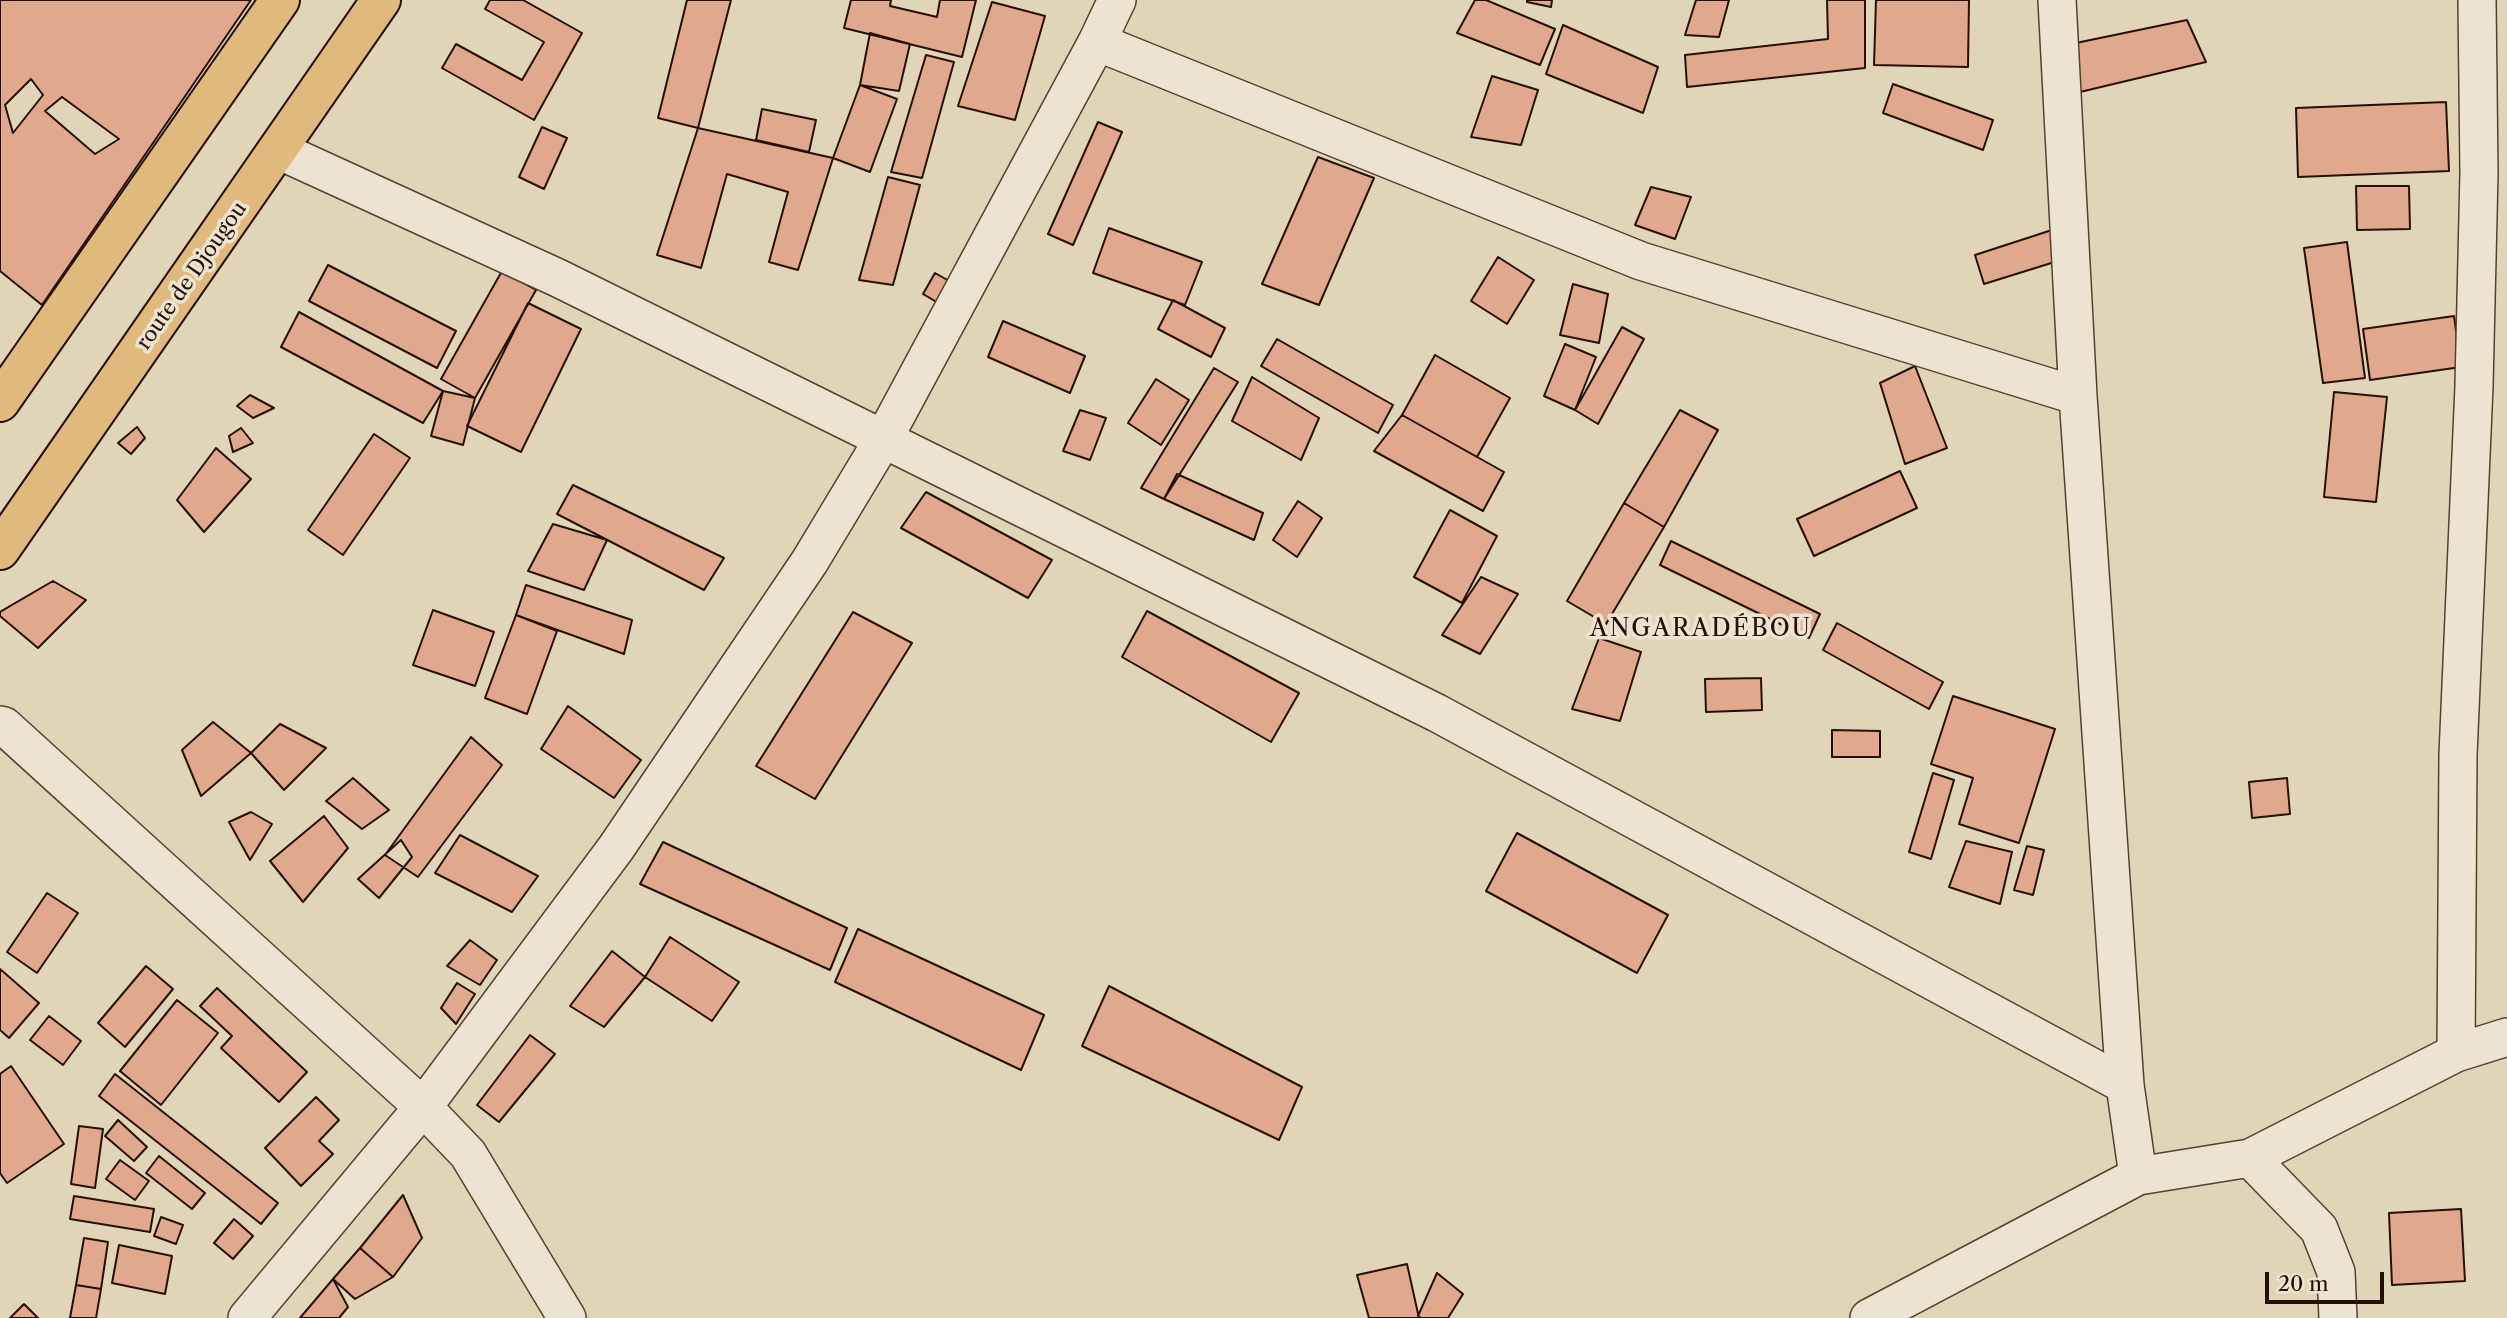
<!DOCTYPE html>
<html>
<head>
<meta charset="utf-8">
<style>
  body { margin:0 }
  #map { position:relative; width:2507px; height:1318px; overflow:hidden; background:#e1d5b7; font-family:"Libre Caslon Text",serif }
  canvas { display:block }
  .scale { position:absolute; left:2265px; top:1272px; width:119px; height:32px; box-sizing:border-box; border:4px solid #280f06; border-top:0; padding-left:9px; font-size:21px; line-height:24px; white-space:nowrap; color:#280f06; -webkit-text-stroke:5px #ece4d0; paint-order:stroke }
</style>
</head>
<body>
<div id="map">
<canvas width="2507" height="1318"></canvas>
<div class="scale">20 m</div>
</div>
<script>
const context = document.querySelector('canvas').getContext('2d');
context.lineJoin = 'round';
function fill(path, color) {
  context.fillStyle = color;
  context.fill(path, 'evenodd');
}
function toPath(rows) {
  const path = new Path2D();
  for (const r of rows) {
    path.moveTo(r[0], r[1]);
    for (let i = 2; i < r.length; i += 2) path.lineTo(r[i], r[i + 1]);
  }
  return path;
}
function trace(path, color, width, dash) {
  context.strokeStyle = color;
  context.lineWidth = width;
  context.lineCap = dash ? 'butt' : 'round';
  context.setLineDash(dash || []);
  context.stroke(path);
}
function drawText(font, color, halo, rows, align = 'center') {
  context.font = font + ' "Libre Caslon Text",serif';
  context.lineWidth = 7;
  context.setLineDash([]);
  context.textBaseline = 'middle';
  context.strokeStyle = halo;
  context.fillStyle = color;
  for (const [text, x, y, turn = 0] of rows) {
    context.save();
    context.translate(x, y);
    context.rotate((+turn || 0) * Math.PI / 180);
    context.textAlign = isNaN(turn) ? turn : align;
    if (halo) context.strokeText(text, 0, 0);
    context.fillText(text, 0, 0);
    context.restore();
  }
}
const building = toPath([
  [0,0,251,0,42,305,0,271,0,0],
  [490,0,523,0,582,33,534,120,442,68,456,44,522,80,544,42,485,9,490,0],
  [687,0,731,0,698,128,658,118,687,0],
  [851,0,891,0,890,6,937,17,940,0,976,0,962,57,844,28,851,0],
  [1475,0,1486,0,1555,29,1540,65,1457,33,1475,0],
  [1527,0,1552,0,1551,7,1527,2,1527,0],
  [1696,0,1729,0,1719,37,1685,35,1696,0],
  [1827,0,1865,0,1865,68,1687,87,1685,55,1828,39,1827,0],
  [1876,0,1969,0,1968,67,1874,65,1876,0],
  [992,2,1045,16,1015,120,958,106,992,2],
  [2187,20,2206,62,2080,92,2071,44,2187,20],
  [1563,25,1658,67,1643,113,1546,74,1563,25],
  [870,33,910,44,899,91,860,85,870,33],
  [926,55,954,62,922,178,891,172,926,55],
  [1492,76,1538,90,1521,145,1471,137,1492,76],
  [31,79,43,95,13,133,5,105,31,79],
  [1893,84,1993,120,1983,150,1883,113,1893,84],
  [860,85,897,99,870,172,833,158,860,85],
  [62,97,119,139,95,154,45,111,62,97],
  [2446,102,2449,171,2298,177,2296,108,2446,102],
  [762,109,816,120,809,152,756,140,762,109],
  [1098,122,1122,132,1073,245,1048,234,1098,122],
  [542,127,567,138,544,189,519,177,542,127],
  [698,128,833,158,798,270,769,262,788,192,727,174,701,268,657,255,698,128],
  [1318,157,1374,178,1319,305,1262,284,1318,157],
  [888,177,920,185,893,285,859,280,888,177],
  [2356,186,2409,186,2410,229,2357,230,2356,186],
  [1651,187,1691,197,1675,239,1635,225,1651,187],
  [1109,228,1202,262,1185,305,1093,273,1109,228],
  [2052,230,2061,260,1984,284,1975,255,2052,230],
  [2347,242,2365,378,2323,383,2304,248,2347,242],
  [1498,257,1534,280,1507,324,1471,301,1498,257],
  [328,265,456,331,437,368,309,301,328,265],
  [502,271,536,290,475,398,441,379,502,271],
  [935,273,958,286,945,307,923,294,935,273],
  [1573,284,1608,294,1599,343,1560,335,1573,284],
  [1173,300,1225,328,1211,357,1158,329,1173,300],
  [528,303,581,329,521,452,467,426,528,303],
  [299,312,443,391,423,423,281,347,299,312],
  [2454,316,2461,367,2370,380,2363,329,2454,316],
  [1003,321,1085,356,1070,393,988,357,1003,321],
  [1622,327,1644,339,1598,424,1575,410,1622,327],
  [1277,339,1393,405,1378,433,1261,366,1277,339],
  [1565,344,1596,357,1575,410,1544,396,1565,344],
  [1435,355,1510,398,1477,457,1402,415,1435,355],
  [1915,366,1947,448,1905,464,1880,383,1915,366],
  [1214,368,1238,382,1164,499,1141,488,1214,368],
  [1252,377,1319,418,1301,460,1232,421,1252,377],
  [1156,379,1189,400,1161,445,1128,423,1156,379],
  [443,391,475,398,463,445,431,436,443,391],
  [2334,392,2387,397,2376,502,2324,497,2334,392],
  [250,395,274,408,253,418,237,406,250,395],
  [1080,410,1106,418,1090,460,1063,451,1080,410],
  [1680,410,1718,430,1664,527,1624,503,1680,410],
  [1402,415,1504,472,1483,511,1374,451,1402,415],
  [137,427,145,438,131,454,118,443,137,427],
  [241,428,253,443,233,452,229,436,241,428],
  [374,434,410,458,343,555,308,530,374,434],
  [216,448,251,479,204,532,177,500,216,448],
  [1900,471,1917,508,1814,556,1797,519,1900,471],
  [1177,474,1263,513,1254,540,1164,499,1177,474],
  [573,485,724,558,704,590,557,514,573,485],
  [926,492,1052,560,1028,598,901,528,926,492],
  [1298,501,1322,518,1297,557,1273,540,1298,501],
  [1624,503,1664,527,1606,624,1567,601,1624,503],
  [1450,510,1497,536,1462,603,1414,577,1450,510],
  [553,524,607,540,584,590,528,571,553,524],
  [1671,541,1820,614,1809,638,1660,565,1671,541],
  [1481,577,1518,594,1480,654,1442,635,1481,577],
  [53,581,86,600,38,648,0,616,0,612,53,581],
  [526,585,632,620,624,654,516,615,526,585],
  [433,610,494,632,475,686,413,665,433,610],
  [1147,611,1299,693,1271,742,1122,657,1147,611],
  [853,612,912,643,815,799,756,766,853,612],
  [516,615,557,631,527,714,485,698,516,615],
  [1837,623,1943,682,1929,709,1823,650,1837,623],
  [1599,638,1641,652,1620,721,1572,709,1599,638],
  [1761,678,1762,710,1706,712,1705,679,1761,678],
  [1953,696,2055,729,2019,843,1959,824,1973,778,1931,764,1953,696],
  [568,706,641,760,614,798,541,749,568,706],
  [213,722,251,753,201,796,182,750,213,722],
  [280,724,326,748,284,790,251,753,280,724],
  [1832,730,1880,731,1880,757,1832,757,1832,730],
  [471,737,502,765,418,877,385,855,471,737],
  [1933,773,1954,780,1931,859,1909,852,1933,773],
  [353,778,389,810,362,829,326,801,353,778],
  [2287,778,2290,814,2252,818,2249,782,2287,778],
  [251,812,272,824,250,860,229,822,251,812],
  [324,816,348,848,303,902,270,861,324,816],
  [1517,833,1668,915,1637,973,1486,891,1517,833],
  [460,835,538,876,512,912,435,873,460,835],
  [401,840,412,857,379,898,358,879,401,840],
  [1966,841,2012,852,2000,904,1949,887,1966,841],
  [663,842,847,928,830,970,640,884,663,842],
  [2027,846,2044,850,2033,895,2014,890,2027,846],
  [47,893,78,913,37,973,7,952,47,893],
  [858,929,1044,1015,1021,1070,835,982,858,929],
  [670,937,739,982,712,1021,645,977,670,937],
  [470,940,497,960,480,985,447,966,470,940],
  [612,951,645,977,604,1027,570,1006,612,951],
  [146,966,173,989,125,1047,98,1023,146,966],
  [0,969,39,1003,9,1038,0,1030,0,969],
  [457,983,475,994,456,1024,441,1008,457,983],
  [1109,986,1302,1087,1279,1140,1082,1046,1109,986],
  [217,988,307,1072,279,1102,221,1048,232,1036,200,1006,217,988],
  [177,1000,218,1033,161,1105,120,1071,177,1000],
  [49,1016,81,1041,63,1065,30,1040,49,1016],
  [530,1035,555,1054,499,1122,477,1105,530,1035],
  [11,1066,64,1144,7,1183,0,1173,0,1074,11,1066],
  [115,1074,278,1203,261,1224,99,1096,115,1074],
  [316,1097,339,1120,319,1141,333,1154,301,1186,265,1148,316,1097],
  [118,1120,147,1147,134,1161,105,1136,118,1120],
  [79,1126,103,1129,95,1188,71,1184,79,1126],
  [159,1156,205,1193,192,1209,146,1173,159,1156],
  [120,1160,149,1181,135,1200,106,1179,120,1160],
  [403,1195,422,1238,393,1277,360,1248,403,1195],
  [74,1196,154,1209,150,1232,70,1219,74,1196],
  [2461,1209,2465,1281,2392,1285,2389,1213,2461,1209],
  [161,1217,183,1225,176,1244,154,1236,161,1217],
  [234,1219,253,1236,233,1259,214,1243,234,1219],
  [84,1238,108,1242,101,1289,76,1285,84,1238],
  [119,1245,172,1256,165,1294,112,1283,119,1245],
  [360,1248,393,1277,355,1299,333,1279,360,1248],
  [1407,1264,1419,1318,1369,1318,1357,1275,1407,1264],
  [1437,1273,1463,1294,1448,1318,1421,1318,1418,1316,1437,1273],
  [333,1279,348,1307,339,1318,300,1318,333,1279],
  [76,1285,101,1289,96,1318,70,1318,76,1285],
  [24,1304,38,1318,10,1318,24,1304]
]);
const minor = toPath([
  [2057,0,2078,396,2125,1085],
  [1097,42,1641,261,2078,396],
  [278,150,558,278,1437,713,2125,1085,2138,1176],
  [0,725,4,726,423,1107,468,1154,567,1318],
  [2456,1053,2458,755,2474,386,2479,173,2477,0],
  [2250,1158,2319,1229,2336,1272,2338,1318],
  [247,1318,423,1107,616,848,810,561,884,438,1097,42,1117,0],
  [1869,1318,2138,1176,2250,1158,2456,1053,2507,1037]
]);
const trunk = toPath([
  [0,402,280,0],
  [0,550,381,0]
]);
const streetNames = [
  ["route de Djougou",192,276,-55]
];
const quarterNames = [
  ["ANGARADÉBOU",1701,629]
];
fill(building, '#e0a88c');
trace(building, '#280f06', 2);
trace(minor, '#564032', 40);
trace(trunk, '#280f06', 42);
trace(minor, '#ece4d0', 37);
trace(trunk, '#e0ba7c', 38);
drawText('21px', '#280f06', '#ece4d0', streetNames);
context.letterSpacing = '2px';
drawText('24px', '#280f06', '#ece4d0', quarterNames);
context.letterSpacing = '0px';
</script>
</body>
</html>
